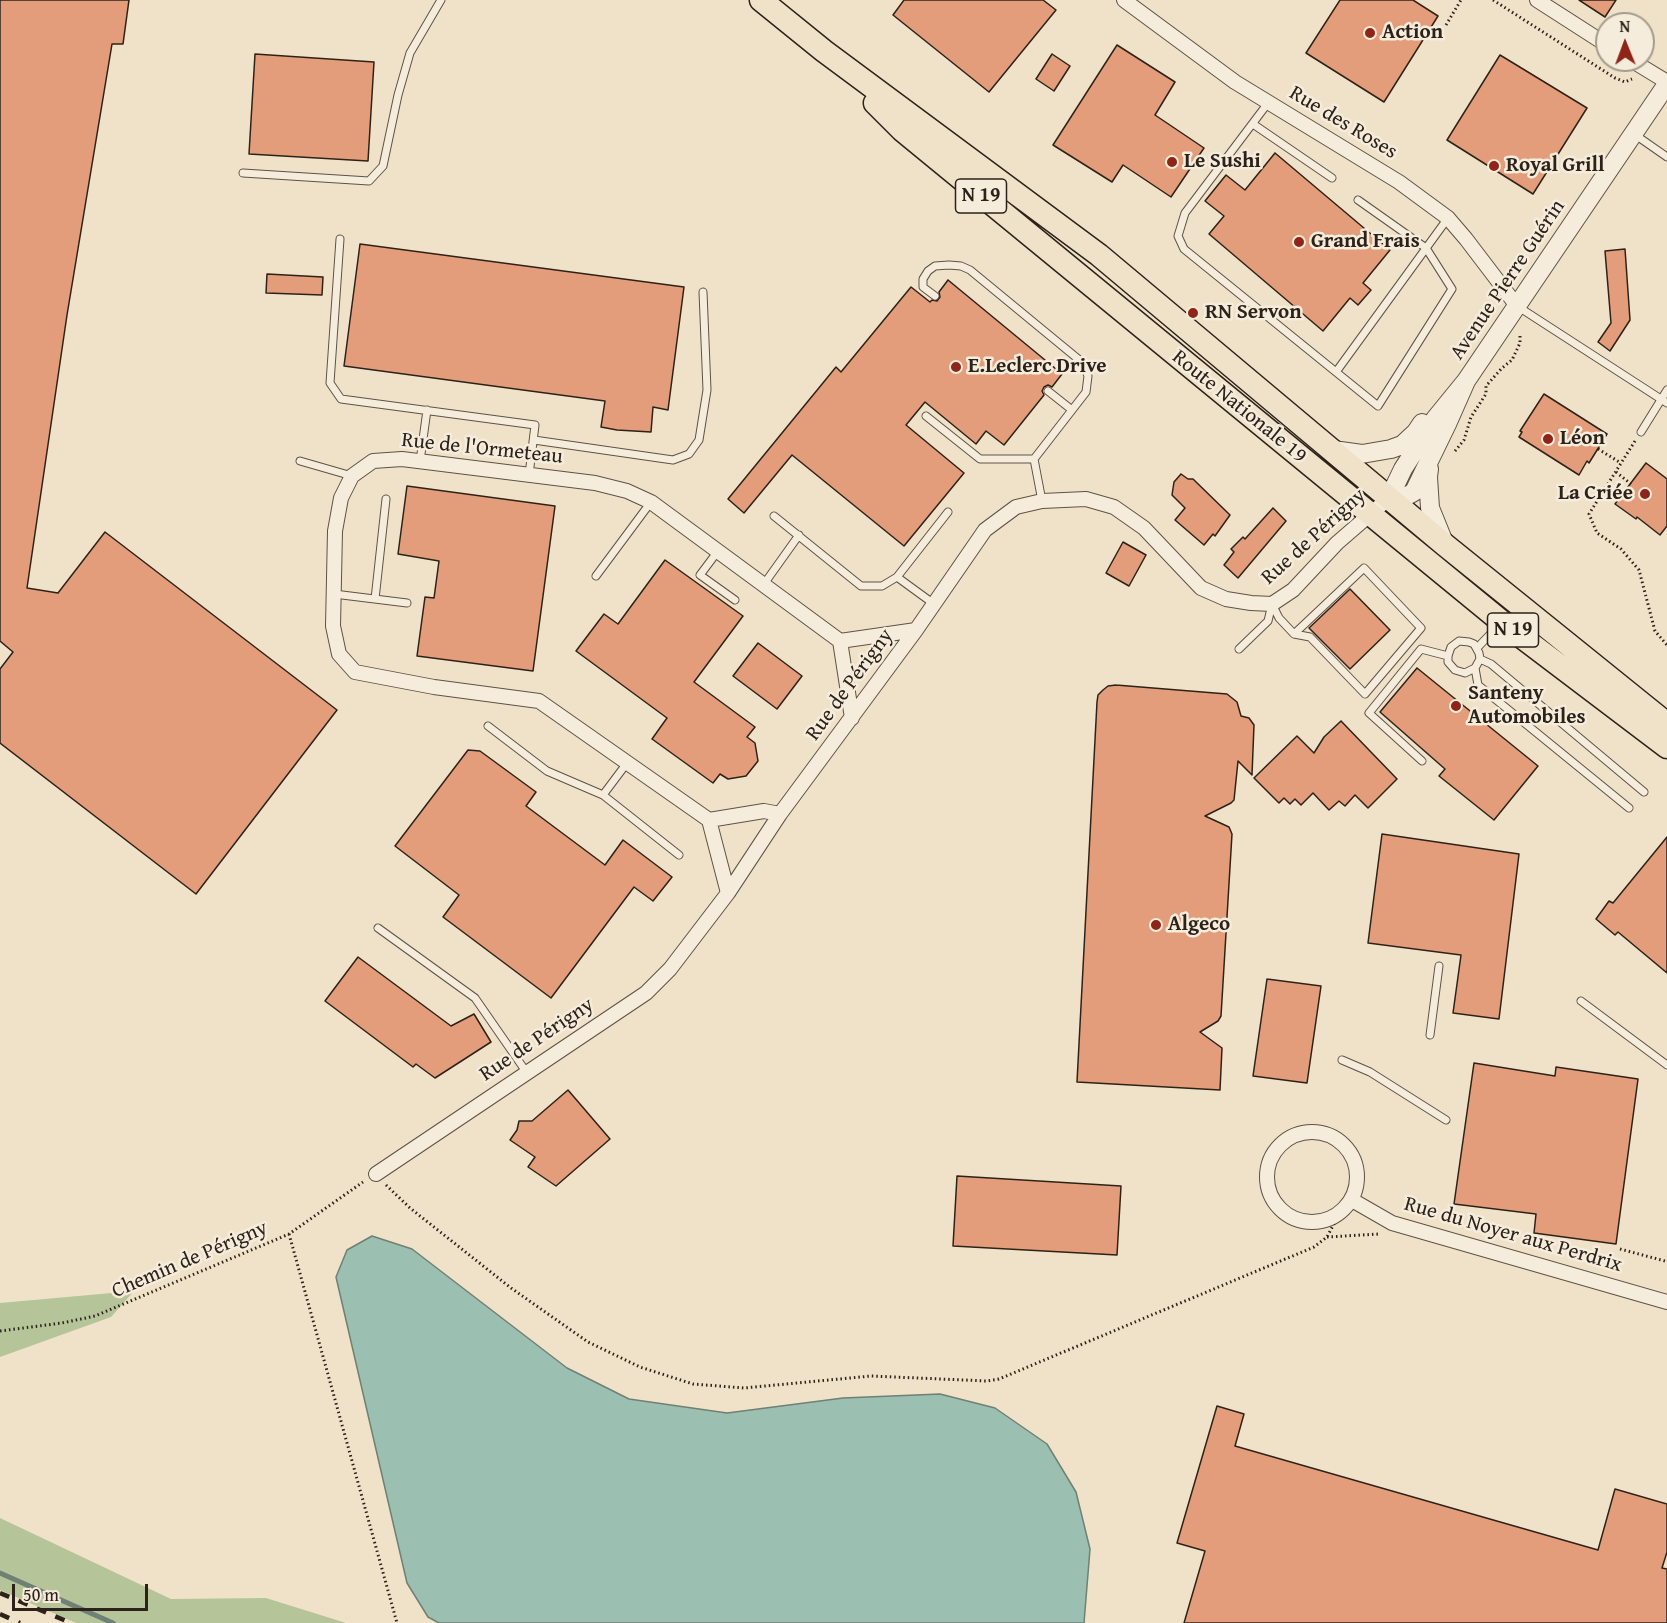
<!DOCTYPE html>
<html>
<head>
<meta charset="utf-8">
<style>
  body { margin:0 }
  #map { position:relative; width:1667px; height:1623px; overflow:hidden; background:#f0e2c9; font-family:"Gentium Book Plus",serif }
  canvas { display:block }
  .north { position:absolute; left:1595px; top:12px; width:60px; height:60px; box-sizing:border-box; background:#f5ecdc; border:2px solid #a59b8e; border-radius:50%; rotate:359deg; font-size:16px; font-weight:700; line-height:24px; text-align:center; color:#2d2219 }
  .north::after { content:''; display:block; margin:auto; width:21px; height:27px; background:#8f2418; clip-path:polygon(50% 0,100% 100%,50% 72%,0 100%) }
  .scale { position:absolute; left:12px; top:1584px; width:136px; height:27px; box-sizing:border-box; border:3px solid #2d2219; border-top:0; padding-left:8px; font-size:18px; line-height:21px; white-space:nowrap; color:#2d2219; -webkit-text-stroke:4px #f5ecdc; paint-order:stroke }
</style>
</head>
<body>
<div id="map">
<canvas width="1667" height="1623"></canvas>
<div class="north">N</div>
<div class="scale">50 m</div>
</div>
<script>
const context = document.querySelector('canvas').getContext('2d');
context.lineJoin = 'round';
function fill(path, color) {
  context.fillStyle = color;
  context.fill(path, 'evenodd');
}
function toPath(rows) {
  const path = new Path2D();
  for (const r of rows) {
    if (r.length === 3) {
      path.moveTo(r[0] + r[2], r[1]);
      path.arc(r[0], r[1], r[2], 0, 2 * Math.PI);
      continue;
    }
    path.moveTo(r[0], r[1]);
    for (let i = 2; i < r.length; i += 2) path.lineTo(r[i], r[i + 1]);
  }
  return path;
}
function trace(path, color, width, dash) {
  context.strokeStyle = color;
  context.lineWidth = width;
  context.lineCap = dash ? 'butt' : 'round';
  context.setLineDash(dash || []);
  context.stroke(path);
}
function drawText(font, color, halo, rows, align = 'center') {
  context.font = font + ' "Gentium Book Plus",serif';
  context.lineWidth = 5;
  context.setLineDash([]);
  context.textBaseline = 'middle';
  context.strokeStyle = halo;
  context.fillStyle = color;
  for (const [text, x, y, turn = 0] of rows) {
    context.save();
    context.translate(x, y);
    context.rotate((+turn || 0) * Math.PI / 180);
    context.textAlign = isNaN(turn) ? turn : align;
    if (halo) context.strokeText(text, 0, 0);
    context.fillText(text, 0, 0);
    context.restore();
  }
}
const green = toPath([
  [134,1291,111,1317,0,1357,0,1303],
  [0,1518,171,1599,266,1598,346,1623,76,1623,0,1590]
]);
const water = toPath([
  [372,1236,412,1249,567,1368,629,1399,727,1413,843,1398,940,1394,995,1408,1047,1444,1076,1492,1090,1549,1084,1623,439,1623,428,1617,407,1583,336,1277,347,1250,372,1236]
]);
const stream = toPath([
  [0,1573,113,1623]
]);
const building = toPath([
  [0,0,129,0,123,44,112,44,67,315,27,588,58,593,105,532,337,710,196,894,0,743,0,669,13,652,0,641,0,0],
  [904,0,1043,0,1056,10,989,92,893,15,904,0],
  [1340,0,1413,0,1438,16,1384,102,1306,53,1340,0],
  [1579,0,1616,0,1605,17,1579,0],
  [1117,45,1175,82,1155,115,1204,148,1171,197,1123,165,1112,182,1053,145,1117,45],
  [255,54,374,62,368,161,249,154,255,54],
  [1052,54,1070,66,1054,91,1036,79,1052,54],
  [1500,55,1587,108,1533,194,1447,140,1500,55],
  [1275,153,1390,250,1363,283,1371,290,1358,305,1350,298,1323,331,1209,234,1224,216,1205,201,1226,175,1245,190,1275,153],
  [360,244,684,287,668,410,653,407,651,432,617,430,601,427,605,401,344,366,360,244],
  [1625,249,1630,320,1610,351,1598,342,1611,323,1605,251,1625,249],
  [267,274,323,277,322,295,266,293,267,274],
  [948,280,1062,374,1052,387,1048,385,1044,387,1042,391,1044,395,1004,445,986,431,976,444,925,402,906,425,964,473,904,546,792,455,744,513,728,499,836,367,841,372,911,287,930,302,932,300,937,301,940,297,939,292,948,280],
  [1544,394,1607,434,1589,463,1587,461,1579,475,1519,437,1522,432,1520,431,1544,394],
  [1646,463,1667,479,1667,526,1660,535,1637,517,1636,519,1615,504,1646,463],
  [1181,474,1188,479,1193,479,1230,515,1215,536,1213,534,1204,545,1175,520,1185,508,1172,495,1174,482,1181,474],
  [407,486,555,506,533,671,417,656,425,597,434,598,439,561,398,554,407,486],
  [1273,508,1286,521,1238,578,1224,565,1234,552,1231,549,1243,537,1245,539,1273,508],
  [1123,542,1146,555,1129,586,1106,573,1123,542],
  [665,560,743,616,694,682,755,727,747,737,755,743,758,761,746,776,728,779,720,774,713,783,652,739,667,718,576,651,604,614,618,624,665,560],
  [1350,589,1390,630,1350,669,1309,628,1350,589],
  [758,643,802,676,777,709,733,676,758,643],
  [1417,668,1538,766,1494,820,1439,776,1445,769,1380,712,1417,668],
  [1116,685,1227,694,1237,702,1241,716,1249,718,1254,725,1252,775,1238,761,1234,800,1231,803,1205,816,1229,827,1232,834,1221,1016,1218,1021,1200,1032,1222,1048,1220,1090,1077,1082,1097,702,1098,695,1103,690,1108,686,1116,685],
  [1341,721,1397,779,1368,808,1355,795,1345,806,1339,801,1329,810,1313,793,1301,805,1295,799,1290,804,1284,798,1279,803,1254,778,1297,736,1314,753,1324,737,1341,721],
  [468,750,480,751,536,792,526,806,605,865,623,840,672,877,653,901,634,887,551,998,443,917,459,895,395,846,468,750],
  [1382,834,1519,854,1499,1019,1453,1013,1461,955,1368,943,1382,834],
  [1667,837,1667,973,1618,932,1615,935,1596,919,1609,901,1613,903,1667,837],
  [358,957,451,1026,474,1014,491,1042,435,1078,416,1064,413,1067,325,1001,358,957],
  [1267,979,1321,986,1307,1083,1253,1076,1267,979],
  [1474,1063,1555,1076,1556,1067,1638,1079,1616,1244,1534,1233,1536,1214,1454,1204,1474,1063],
  [568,1090,610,1139,556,1186,528,1167,535,1157,510,1140,517,1130,519,1121,532,1121,568,1090],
  [957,1176,1121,1186,1117,1255,953,1246,957,1176],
  [1217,1406,1244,1414,1235,1446,1598,1550,1615,1489,1667,1504,1667,1552,1662,1568,1667,1569,1667,1623,1184,1623,1205,1551,1177,1543,1217,1406]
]);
const path = toPath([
  [1493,0,1615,78,1625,82,1632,79],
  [1446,25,1461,0],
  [1635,441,1589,514,1597,533,1621,549,1639,570,1655,631,1667,645],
  [1598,449,1621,463],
  [1455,451,1464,440,1471,417,1486,394,1486,386,1502,368,1512,360,1520,343,1520,335],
  [1616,472,1631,484],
  [386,1185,410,1208,511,1288,588,1342,640,1367,693,1384,744,1388,871,1376,987,1381,999,1379,1314,1247,1327,1237,1339,1214],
  [289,1234,397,1623],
  [1327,1237,1379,1234],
  [1620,1249,1665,1261],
  [0,1331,62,1323,95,1316,289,1234,363,1182]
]);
const service = toPath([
  [1268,103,1185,213,1178,236,1184,249,1378,406,1452,289,1426,248,1358,200],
  [1253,124,1332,178],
  [1634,134,1667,157],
  [243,173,369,181,383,166,398,95,410,53,441,0],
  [340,239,330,383,341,399,535,425,529,475],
  [935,296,923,287,923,279,928,271,935,266,949,265,961,266,970,270,1083,363,1088,376,1086,392,1034,459,1042,501],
  [1517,306,1667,403],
  [1336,372,1448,218],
  [1048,391,1072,410],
  [926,416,980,459,1034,459],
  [1641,432,1667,390],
  [534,440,673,460,689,454,699,440,707,390,703,292],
  [300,461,352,476],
  [420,461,427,410],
  [774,516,861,586,882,586,897,577,948,512],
  [718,551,700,575,735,600],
  [596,576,651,502],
  [897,577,934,604],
  [764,584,799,535],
  [334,594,407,603],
  [375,599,386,499],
  [1272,604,1279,618,1294,634,1310,637,1365,694,1421,628,1364,568,1294,634],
  [1477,648,1500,624],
  [1239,649,1268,621,1272,604],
  [1480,659,1491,664,1644,792],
  [1475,668,1465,673,1455,670,1448,662,1448,656,1451,647,1459,641,1469,642,1474,644,1479,653,1480,659,1475,668,1478,685,1629,808],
  [488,726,547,771,603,795,679,855],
  [1422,761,1369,713,1421,649,1448,656],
  [603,795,627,763],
  [378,928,475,998,527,1073],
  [1581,1001,1667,1065],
  [1430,1035,1439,966],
  [1342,1060,1370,1072,1446,1120]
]);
const minor = toPath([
  [1124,0,1235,82,1399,182,1448,218,1466,239,1517,306],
  [1537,0,1607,45],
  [1631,60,1667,82],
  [840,641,852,718],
  [709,820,764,811,780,814],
  [728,893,709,820,539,701,434,687,355,672,339,654,333,626,335,531,341,498,352,476,373,461,402,459,595,483,627,491,651,502,840,641,916,630],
  [1312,1177,45],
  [376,1174,646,993,670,969,728,893,780,814,916,630,985,530,1016,507,1042,501,1086,499,1114,507,1144,528,1201,588,1226,599,1251,603,1272,604,1293,590,1337,543,1389,498],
  [1352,1200,1392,1223,1667,1302]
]);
const tertiary = toPath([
  [1466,381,1447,424,1414,492,1405,497,1389,498,1403,469,1435,419,1466,381,1667,84],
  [1333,450,1362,454,1391,449,1402,445,1416,432,1422,423],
  [1429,469,1428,477,1430,508,1445,545]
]);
const primary = toPath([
  [761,0,824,51,1099,255,1445,545,1667,724],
  [875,103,902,130,1502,622,1667,747]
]);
const rail = toPath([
  [0,1593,71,1623],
  [0,1614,20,1623]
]);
const markers = [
  [1370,33,6,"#8f2418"],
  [1172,162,6,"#8f2418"],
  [1494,166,6,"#8f2418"],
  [1299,242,6,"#8f2418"],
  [1193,313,6,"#8f2418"],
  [956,367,6,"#8f2418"],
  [1548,439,6,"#8f2418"],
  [1645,494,6,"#8f2418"],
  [1456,706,6,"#8f2418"],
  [1156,925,6,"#8f2418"]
];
const shields = [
  [981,196,51],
  [1513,630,51]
];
const shieldNames = [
  ["N 19",981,196],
  ["N 19",1513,630]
];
const poiNames = [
  ["Action",1382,33],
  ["Le Sushi",1184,162],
  ["Royal Grill",1506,166],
  ["Grand Frais",1311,242],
  ["RN Servon",1205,313],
  ["E.Leclerc Drive",968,367],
  ["Léon",1560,439],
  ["La Criée",1633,494,"right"],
  ["Santeny",1468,694],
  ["Automobiles",1468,718],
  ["Algeco",1168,925]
];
const streetNames = [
  ["Rue des Roses",1343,123,31],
  ["Avenue Pierre Guérin",1508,280,-56],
  ["Route Nationale 19",1239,407,39],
  ["Rue de l'Ormeteau",482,449,6],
  ["Rue de Périgny",1314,537,-42],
  ["Rue de Périgny",850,685,-54],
  ["Rue de Périgny",537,1040,-34],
  ["Rue du Noyer aux Perdrix",1513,1235,16],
  ["Chemin de Périgny",190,1260,-23]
];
fill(green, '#b6c499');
fill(water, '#9bbfb0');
trace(water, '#6f8074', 1.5);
trace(stream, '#6f8074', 5);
fill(building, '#e49d7a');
trace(building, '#2d2219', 1.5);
trace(service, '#5e5245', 9);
trace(minor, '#5e5245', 16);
trace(tertiary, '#5e5245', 20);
trace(primary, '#2d2219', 25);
trace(path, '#2d2219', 3, [1.5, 3]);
trace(service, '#f5ecdc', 7);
trace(minor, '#f5ecdc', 14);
trace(tertiary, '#f5ecdc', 18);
trace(primary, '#f0e2c9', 22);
trace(rail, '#2d2219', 4.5, [10, 10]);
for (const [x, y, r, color] of markers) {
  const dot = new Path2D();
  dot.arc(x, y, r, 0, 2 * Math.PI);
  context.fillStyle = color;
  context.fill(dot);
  trace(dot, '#f5ecdc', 2);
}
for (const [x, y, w] of shields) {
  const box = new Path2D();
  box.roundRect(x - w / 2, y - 17, w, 34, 4.5);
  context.fillStyle = '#f5ecdc';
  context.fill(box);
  trace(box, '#2d2219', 1.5);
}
drawText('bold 20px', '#2d2219', null, shieldNames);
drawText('bold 21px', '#2d2219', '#f5ecdc', poiNames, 'left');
drawText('21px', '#2d2219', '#f5ecdc', streetNames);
</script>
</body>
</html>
